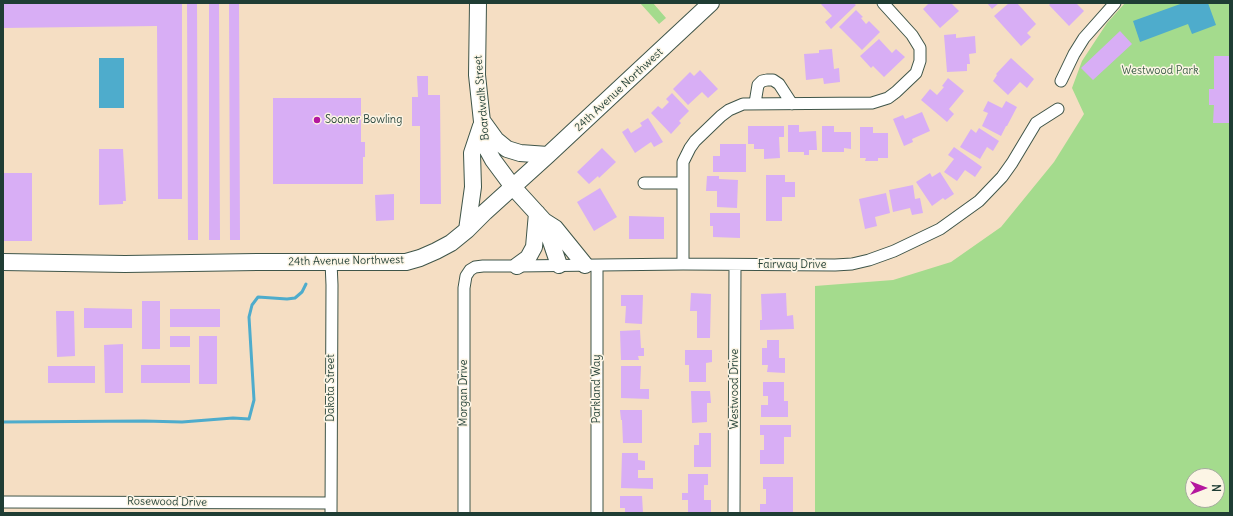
<!DOCTYPE html>
<html>
<head>
<meta charset="utf-8">
<style>
  body { margin:0 }
  #map { position:relative; width:1233px; height:516px; overflow:hidden; background:#f5dec3; font-family:Delius,sans-serif }
  canvas { display:block }
  .frame { position:absolute; inset:0; border:4px solid #1f3d34; pointer-events:none }
  .north { position:absolute; left:1185px; top:468px; width:40px; height:40px; box-sizing:border-box; background:#fcf5e5; border:1px solid #a4ab9e; border-radius:50%; rotate:90deg; font-size:11px; font-weight:700; line-height:16px; text-align:center; color:#1f3d34 }
  .north::after { content:''; display:block; margin:auto; width:14px; height:18px; background:#b5179e; clip-path:polygon(50% 0,100% 100%,50% 72%,0 100%) }
</style>
</head>
<body>
<div id="map">
<canvas width="1233" height="516"></canvas>
<div class="frame"></div>
<div class="north">N</div>
</div>
<script>
const context = document.querySelector('canvas').getContext('2d');
context.lineJoin = 'round';
function fill(path, color) {
  context.fillStyle = color;
  context.fill(path, 'evenodd');
}
function toPath(rows) {
  const path = new Path2D();
  for (const r of rows) {
    path.moveTo(r[0], r[1]);
    for (let i = 2; i < r.length; i += 2) path.lineTo(r[i], r[i + 1]);
  }
  return path;
}
function trace(path, color, width, dash) {
  context.strokeStyle = color;
  context.lineWidth = width;
  context.lineCap = dash ? 'butt' : 'round';
  context.setLineDash(dash || []);
  context.stroke(path);
}
function drawText(font, color, halo, rows, align = 'center') {
  context.font = font + ' Delius,sans-serif';
  context.lineWidth = 3;
  context.setLineDash([]);
  context.textBaseline = 'middle';
  context.strokeStyle = halo;
  context.fillStyle = color;
  for (const [text, x, y, turn = 0] of rows) {
    context.save();
    context.translate(x, y);
    context.rotate((+turn || 0) * Math.PI / 180);
    context.textAlign = isNaN(turn) ? turn : align;
    if (halo) context.strokeText(text, 0, 0);
    context.fillText(text, 0, 0);
    context.restore();
  }
}
const green = toPath([
  [640,3,653,3,666,18,659,24],
  [1125,3,1230,3,1230,513,815,513,815,286,893,280,951,262,1001,227,1054,162,1084,114,1072,88,1082,61,1107,23],
  [1193,476,1217,476,1217,500,1193,500]
]);
const water = toPath([
  [1183,3,1208,3,1216,25,1192,34,1188,24,1140,42,1133,21],
  [99,58,124,58,124,108,99,108]
]);
const stream = toPath([
  [3,422,144,421,182,422,233,418,249,419,254,400,249,317,252,305,258,297,287,299,295,298,302,292,306,284]
]);
const building = toPath([
  [3,3,182,3,182,199,158,199,157,26,3,28],
  [187,3,197,3,198,240,188,240],
  [209,3,219,3,220,240,209,240],
  [229,3,239,3,240,240,230,240],
  [820,3,853,3,856,5,831,29,825,22,832,16],
  [929,3,951,3,959,11,940,28,923,9],
  [987,3,999,3,992,9],
  [1009,3,1017,3,1036,24,1027,33,1031,37,1021,46,994,16],
  [1051,3,1076,3,1084,11,1069,26,1049,5],
  [856,10,863,17,861,18,866,24,869,21,880,32,862,50,839,27],
  [1120,31,1132,44,1093,80,1081,68],
  [956,34,956,38,975,36,976,53,969,54,970,64,967,64,967,71,947,72,944,35],
  [879,39,892,53,896,49,905,57,884,77,873,66,871,68,860,56],
  [832,49,834,69,839,68,840,82,824,84,823,78,806,80,804,54,819,53,819,50],
  [1214,56,1230,56,1230,123,1213,123,1214,105,1209,105,1209,89,1214,89],
  [1011,58,1034,79,1027,88,1020,82,1008,95,993,81,997,75,996,74],
  [700,70,718,89,708,98,702,92,688,105,673,89,690,72,694,76],
  [417,76,428,76,428,95,440,95,441,204,420,204,420,126,412,126,412,97,418,97],
  [948,78,964,91,949,109,954,114,947,122,921,100,930,89,937,95,944,87,942,86],
  [672,93,689,111,679,121,681,123,671,134,651,113,658,106,662,109,669,102,666,99],
  [273,98,361,98,361,142,365,142,365,157,363,157,363,184,273,184],
  [988,101,1002,108,1006,101,1017,107,1007,126,1006,126,1001,136,982,126,988,113,983,111],
  [922,112,930,131,912,139,913,142,904,146,893,119,903,115,905,119],
  [648,118,663,142,654,147,651,142,635,153,622,132,628,128,631,133,642,126,640,123],
  [788,125,799,125,799,132,816,131,817,150,809,150,809,155,804,155,804,152,788,152],
  [748,126,784,126,784,137,779,137,780,158,764,159,764,149,754,149,754,144,748,144],
  [822,126,834,126,834,132,851,132,851,149,844,148,844,152,822,152],
  [860,127,873,127,873,133,888,133,888,158,878,158,878,161,865,161,866,158,860,158],
  [979,128,999,141,993,151,987,147,980,159,960,147,971,129,976,133],
  [720,144,746,144,746,172,713,172,713,156,720,156],
  [954,147,982,167,975,177,965,170,957,181,944,172,954,159,948,155],
  [602,148,616,162,599,178,598,176,589,184,577,172],
  [99,149,123,149,126,201,123,201,123,204,99,205],
  [940,172,954,194,945,200,943,198,932,206,916,182,930,173,932,177],
  [3,173,32,173,32,241,3,241],
  [766,175,785,175,785,182,795,182,795,197,782,197,782,221,766,221],
  [707,176,719,176,719,179,738,180,737,208,717,207,717,191,706,191],
  [913,185,915,199,920,198,923,213,912,215,910,208,893,212,889,190],
  [600,188,617,217,594,231,577,202],
  [886,193,890,213,875,217,877,226,865,229,859,199],
  [394,194,394,220,376,221,375,195],
  [710,213,740,213,740,238,713,237,713,226,710,226],
  [629,216,664,217,664,239,629,239],
  [691,293,711,294,710,338,697,338,697,311,690,311],
  [786,293,787,316,793,315,794,329,760,330,760,320,762,320,761,294],
  [621,295,643,295,642,324,625,323,626,306,621,306],
  [142,301,160,301,160,349,142,349],
  [84,308,132,309,132,328,84,328],
  [170,309,220,309,220,327,170,327],
  [56,311,74,311,75,356,57,357],
  [640,330,641,348,644,348,644,356,638,356,639,360,621,360,620,331],
  [170,336,190,336,190,347,170,347],
  [199,336,217,336,217,384,199,384],
  [767,340,779,340,779,358,785,358,785,373,767,372,768,365,762,365,762,348,767,348],
  [123,344,123,393,105,393,104,345],
  [685,350,712,350,712,362,706,363,706,382,689,382,689,365,685,365],
  [141,365,190,365,190,383,141,383],
  [48,366,95,366,95,383,48,383],
  [621,366,641,366,640,389,649,389,649,399,621,398],
  [763,382,784,382,784,401,788,401,788,417,761,417,761,405,768,405,768,396,763,396],
  [691,391,710,391,711,403,707,403,707,422,692,423],
  [620,410,642,410,642,443,623,443,622,420,621,420],
  [760,425,791,425,791,437,784,437,784,464,760,464,760,450,764,450,764,435,760,435],
  [699,433,711,433,711,467,694,467,694,445,699,445],
  [622,453,638,453,638,460,645,461,645,470,638,470,638,478,653,478,653,489,621,488],
  [688,474,708,474,708,485,704,485,704,500,711,500,711,513,688,513,688,500,682,500,682,493,688,493],
  [763,477,793,477,793,513,760,513,760,504,766,504,766,489,763,489],
  [620,496,642,496,643,513,625,513,625,508,620,508]
]);
const street = toPath([
  [1061,81,1074,54,1084,38,1115,3],
  [755,103,758,85,762,81,767,80,773,80,779,84,792,104],
  [644,183,683,183],
  [683,264,683,162,690,148,695,141,721,116,729,110,743,104,872,103,888,98,896,92,916,73,920,61,920,48,912,35,883,3],
  [597,266,597,513],
  [3,502,331,503],
  [331,513,332,285,331,262],
  [464,513,464,288,466,276,470,270,475,267,483,266,517,266,683,264,835,265,852,264,869,260,894,251,940,229,979,201,1002,177,1012,163,1036,123,1058,109],
  [734,513,735,265]
]);
const secondary = toPath([
  [478,3,477,75,483,131,487,149,493,160,513,187,544,221,555,228,585,265],
  [483,122,496,140,507,149,520,153,548,155],
  [544,221,559,265],
  [467,230,473,187,472,153,481,126],
  [3,262,125,264,257,262,406,262,420,258,436,251,451,243,467,230,485,212,548,155,711,3],
  [517,266,528,258,534,247,537,213]
]);
const markers = [
  [317,120,4,"#b5179e"]
];
const parkNames = [
  ["Westwood Park",1160,71]
];
const streetNames = [
  ["24th Avenue Northwest",619,90,-43],
  ["Boardwalk Street",482,98,-95],
  ["24th Avenue Northwest",346,261,-1],
  ["Fairway Drive",792,265],
  ["Dakota Street",331,388,-90],
  ["Parkland Way",597,389,-90],
  ["Westwood Drive",735,389,-90],
  ["Morgan Drive",464,393,-90],
  ["Rosewood Drive",167,502,1]
];
const poiNames = [
  ["Sooner Bowling",325,120]
];
fill(green, '#a4db8d');
fill(water, '#4eaccc');
trace(stream, '#4eaccc', 3);
fill(building, '#d8aef5');
trace(street, '#3f5549', 13);
trace(secondary, '#3f5549', 18);
trace(street, '#fff', 11);
trace(secondary, '#fff', 16);
for (const [x, y, r, color] of markers) {
  const dot = new Path2D();
  dot.arc(x, y, r, 0, 2 * Math.PI);
  context.fillStyle = color;
  context.fill(dot);
  trace(dot, '#fcf5e5', 1.5);
}
drawText('11px', '#3a5d46', '#fcf5e5', parkNames);
drawText('11px', '#1f3d34', '#fcf5e5', streetNames);
drawText('11px', '#1f3d34', '#fcf5e5', poiNames, 'left');
</script>
</body>
</html>
